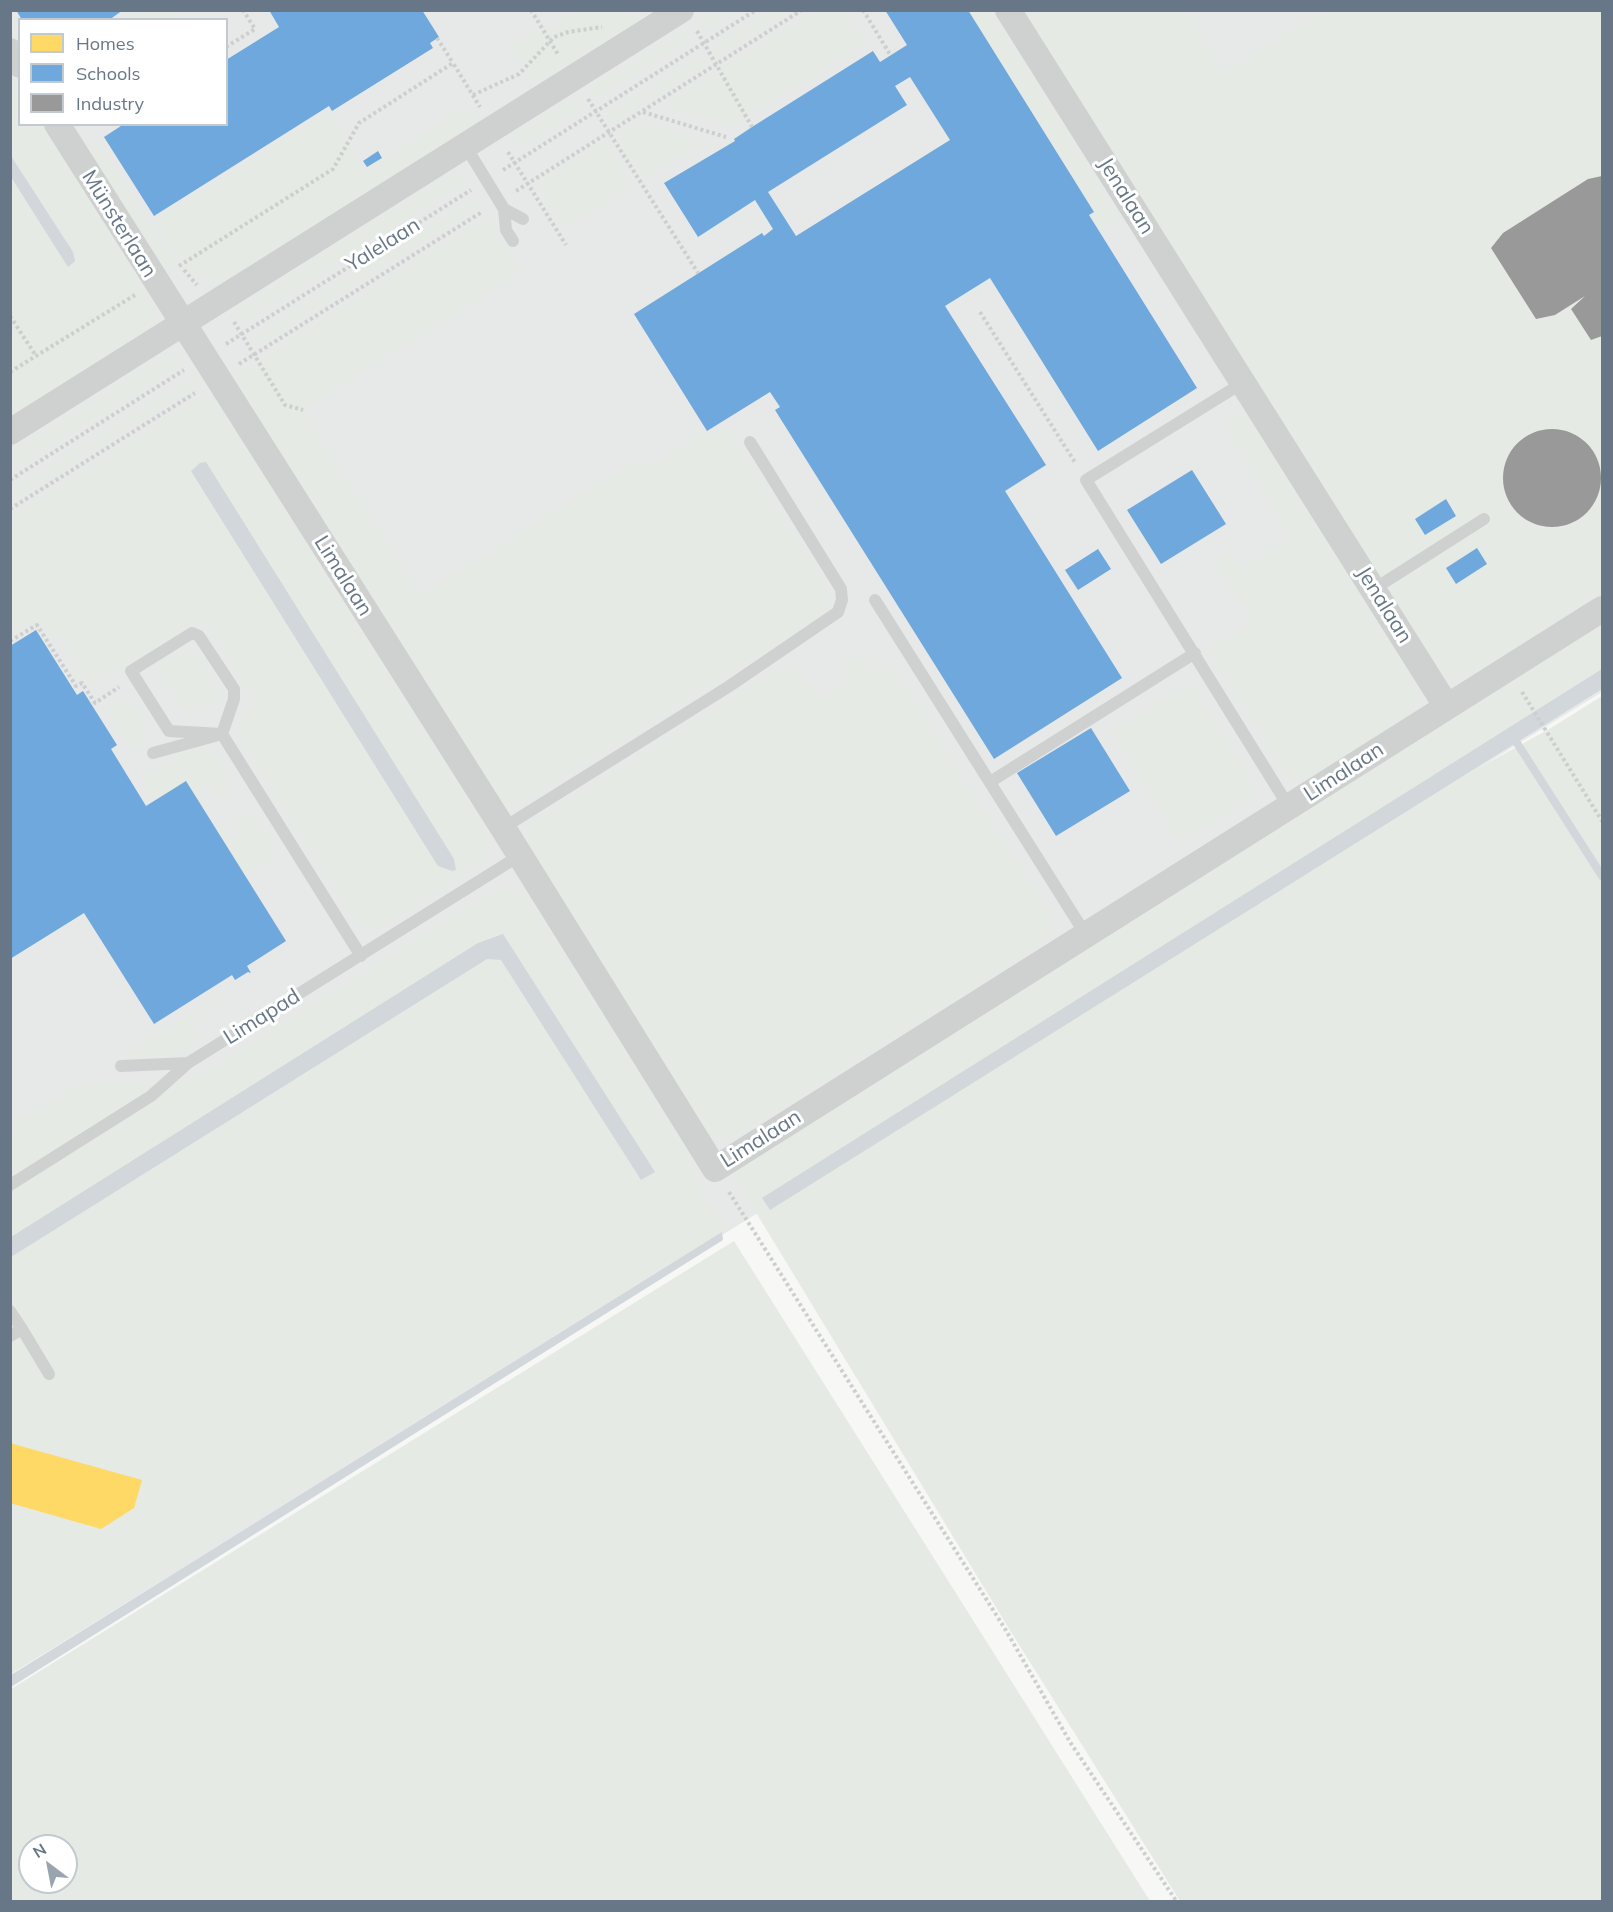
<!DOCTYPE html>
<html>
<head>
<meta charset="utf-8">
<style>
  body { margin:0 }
  #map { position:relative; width:1613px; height:1912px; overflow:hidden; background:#f7f7f6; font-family:Mulish,sans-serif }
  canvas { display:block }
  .frame { position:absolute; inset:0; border:12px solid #677787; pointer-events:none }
  .legend { position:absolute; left:18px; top:18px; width:210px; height:108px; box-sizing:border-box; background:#fff; border:2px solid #c2c9cf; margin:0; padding:8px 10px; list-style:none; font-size:18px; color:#677787 }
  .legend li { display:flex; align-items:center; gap:12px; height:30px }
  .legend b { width:30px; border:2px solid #c2c9cf }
  .north { position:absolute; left:18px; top:1834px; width:60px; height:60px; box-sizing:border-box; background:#fff; border:2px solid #c2c9cf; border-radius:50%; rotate:328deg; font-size:16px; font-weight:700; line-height:24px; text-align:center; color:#677787 }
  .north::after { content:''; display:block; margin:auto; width:21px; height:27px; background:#99a4ae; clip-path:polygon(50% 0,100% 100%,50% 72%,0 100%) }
</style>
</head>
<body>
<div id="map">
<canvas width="1613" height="1912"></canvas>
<div class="frame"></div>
<ul class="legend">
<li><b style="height:16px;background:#ffd966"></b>Homes</li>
<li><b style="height:16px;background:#6fa8dc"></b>Schools</li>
<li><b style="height:16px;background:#999"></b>Industry</li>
</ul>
<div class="north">N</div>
</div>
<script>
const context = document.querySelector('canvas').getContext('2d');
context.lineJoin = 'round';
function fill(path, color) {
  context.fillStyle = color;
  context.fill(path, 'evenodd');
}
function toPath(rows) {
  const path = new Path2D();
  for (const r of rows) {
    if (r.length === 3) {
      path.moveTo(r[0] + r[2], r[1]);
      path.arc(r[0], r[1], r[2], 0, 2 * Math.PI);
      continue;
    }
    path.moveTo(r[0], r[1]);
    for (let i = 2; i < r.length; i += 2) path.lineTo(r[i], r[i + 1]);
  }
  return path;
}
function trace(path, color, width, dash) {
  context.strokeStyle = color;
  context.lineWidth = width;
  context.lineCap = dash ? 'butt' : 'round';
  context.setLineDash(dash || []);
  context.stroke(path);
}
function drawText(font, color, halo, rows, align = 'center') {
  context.font = font + ' Mulish,sans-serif';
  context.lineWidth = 6;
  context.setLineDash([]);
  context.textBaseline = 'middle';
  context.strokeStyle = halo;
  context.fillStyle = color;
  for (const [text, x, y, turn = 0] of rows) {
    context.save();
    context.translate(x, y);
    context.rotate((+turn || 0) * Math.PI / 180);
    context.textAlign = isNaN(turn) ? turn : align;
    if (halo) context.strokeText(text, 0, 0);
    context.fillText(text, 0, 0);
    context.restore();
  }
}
const built = toPath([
  [11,11,1602,11,1602,692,11,1674],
  [20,20,226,20,226,124,20,124]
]);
const green = toPath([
  [136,10,191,10,191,11,177,19,121,19],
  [712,10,738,10,738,11,702,32,696,20],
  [772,10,791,11,716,58,711,48],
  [575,11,634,11,640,20,537,83,509,44,548,27],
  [814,11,846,11,865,42,729,126,663,104],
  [967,11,991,11,1119,217,1098,230,1089,215,1094,212],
  [1023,11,1185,11,1224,72,1324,11,1602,11,1602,591,1469,675,1455,682,1441,678],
  [684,29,690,39,596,99,588,89],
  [702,55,707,64,610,125,605,115],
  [10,74,19,89,20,124,42,125,153,302,153,322,140,333,11,416],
  [576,96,585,108,519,149,512,136],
  [468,105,480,123,218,285,193,275,182,264,155,221,328,111,365,170],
  [636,121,705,141,643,179,614,134],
  [604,140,632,186,564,228,536,183],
  [97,142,176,263,164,271,90,153,91,145],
  [452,172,463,175,467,181,241,324,233,312],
  [475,197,481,205,256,347,249,339],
  [487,216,521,271,303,410,419,595,642,456,650,468,703,433,706,437,725,426,822,579,827,593,827,609,815,620,513,808,502,804,232,377],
  [168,353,187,362,11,471,11,452],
  [198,373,204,381,11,502,11,490],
  [209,391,484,827,489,842,488,854,481,864,379,928,366,928,352,917,237,733,242,717,255,702,206,622,194,622,91,686,83,674,76,679,72,672,79,667,62,635,53,641,39,619,11,637,11,516],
  [1244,411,1420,692,1411,714,1338,761,1303,779,1290,781,1207,651,1253,622,1214,562,1231,550,1243,568,1291,537,1223,424],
  [1602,624,1602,669,1483,744,1446,786,1551,728,1602,696,1602,1901,1180,1901,1011,1632,735,1178,737,1166],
  [191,644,223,696,188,718,156,665],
  [860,655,872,674,891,662,982,810,1049,911,1051,930,1041,945,729,1141,708,1135,525,842,530,825,788,662,793,662,818,700,848,680,840,667],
  [1190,682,1256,786,1257,794,1180,842,1111,732],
  [119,700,127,701,138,709,145,721,144,741,133,752,105,707],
  [201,744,221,759,230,780,229,790,219,799,208,781,198,788,208,806,203,809,186,781,154,801,140,779,188,749],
  [249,814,256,819,271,841,271,851,269,859,245,876,215,829,221,825,233,841,242,834,231,819],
  [510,887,524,893,544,923,698,1169,694,1182,727,1229,223,1537,11,1674,11,1125,79,1083,191,1080,497,888],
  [223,991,225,994,188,1018,202,1040,178,1055,121,1059,121,1057],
  [734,1241,1150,1901,11,1901,11,1689],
  [30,1846,66,1846,66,1882,30,1882]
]);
const water = toPath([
  [11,156,73,252,75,261,68,267,11,177],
  [206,462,454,859,456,870,452,871,438,866,191,471,200,463],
  [1602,669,1602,689,770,1210,762,1198,781,1186],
  [503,934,655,1172,641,1180,501,960,487,959,11,1257,11,1237,478,943],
  [722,1232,723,1240,11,1687,11,1675]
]);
const homes = toPath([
  [10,1443,142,1480,134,1508,101,1529,10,1503]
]);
const schools = toPath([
  [16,10,123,10,109,20,22,20],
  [269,10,422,10,439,37,430,43,433,48,332,111,329,106,154,216,104,137,124,124,226,124,226,60,279,27],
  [885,10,968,10,1094,212,1089,215,1197,388,1098,451,990,278,945,306,1046,465,1005,491,1122,678,994,759,775,410,780,407,770,392,707,431,634,314,762,233,764,236,773,229,755,200,698,237,664,183,735,141,734,139,752,127,873,51,880,62,907,45],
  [910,77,950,140,796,236,768,192,907,105,895,86],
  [378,151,382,158,367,167,363,161],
  [1192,470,1226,524,1161,564,1127,510],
  [1446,499,1456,516,1425,535,1415,519],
  [1477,548,1487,564,1456,584,1446,568],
  [1098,549,1111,569,1078,590,1065,570],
  [36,630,77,695,83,691,117,745,111,749,146,806,186,781,286,941,247,966,251,973,248,972,235,980,232,975,154,1024,84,913,10,959,10,646],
  [1091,728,1130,791,1056,836,1017,773]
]);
const industry = toPath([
  [1602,176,1602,336,1591,340,1571,309,1585,296,1555,315,1536,319,1491,248,1503,233,1588,179],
  [1552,478,49]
]);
const stream = toPath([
  [1517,743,1602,876]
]);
const path = toPath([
  [531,10,559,56],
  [863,10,891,56],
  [697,31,752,127],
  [437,38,453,63],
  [226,47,255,29,243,10],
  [473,95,519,74,554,37,568,32,602,27],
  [588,99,698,273],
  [643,112,726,137],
  [508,152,566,245],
  [503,170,756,10],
  [516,191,802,10],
  [179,266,333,169,359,123,453,63,480,107],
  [184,270,197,285],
  [980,312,1076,464],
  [10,316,36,356],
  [234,322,285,405,303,410],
  [226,344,471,190],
  [239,364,482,212],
  [10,372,135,295],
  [10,480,184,370],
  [10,509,195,393],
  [10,641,37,625,76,686,82,683,95,703,119,687],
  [1522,692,1602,821],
  [729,1192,1007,1632,1070,1742,1177,1902]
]);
const lane = toPath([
  [466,147,504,209,523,219],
  [504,209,506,230,513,241],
  [1244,382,1086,480,1289,807],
  [1374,589,1484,519],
  [875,600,1086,935],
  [192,633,199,636,234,689,234,699,222,734,169,731,131,671,192,633],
  [153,753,222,734,361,956],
  [990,782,1195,653],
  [503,828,728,687,838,612,842,600,841,589,750,442],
  [121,1066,188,1063],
  [10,1185,151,1096,188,1063,519,856],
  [10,1311,22,1329,10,1336],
  [22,1329,49,1374]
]);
const street = toPath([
  [1008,10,1447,707],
  [10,51,20,65],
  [57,124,503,828,715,1169,1602,609],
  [10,432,681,10]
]);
const streetNames = [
  ["Jenalaan",1126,196,58],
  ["Münsterlaan",119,224,58],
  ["Yalelaan",383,245,-32],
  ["Limalaan",343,576,58],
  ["Jenalaan",1384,605,58],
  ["Limalaan",1344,772,-33],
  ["Limapad",262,1017,-32],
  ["Limalaan",761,1139,-32]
];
fill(built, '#e7e9e9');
fill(green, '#e6eae4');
fill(water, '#d1d7db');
fill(homes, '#ffd966');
fill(schools, '#6fa8dc');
fill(industry, '#999');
trace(stream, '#d1d7db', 8);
trace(path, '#cdcece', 4, [3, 3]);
trace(lane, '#cfd1d1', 12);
trace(street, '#cfd1d1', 26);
drawText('21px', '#677787', '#fff', streetNames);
</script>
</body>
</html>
